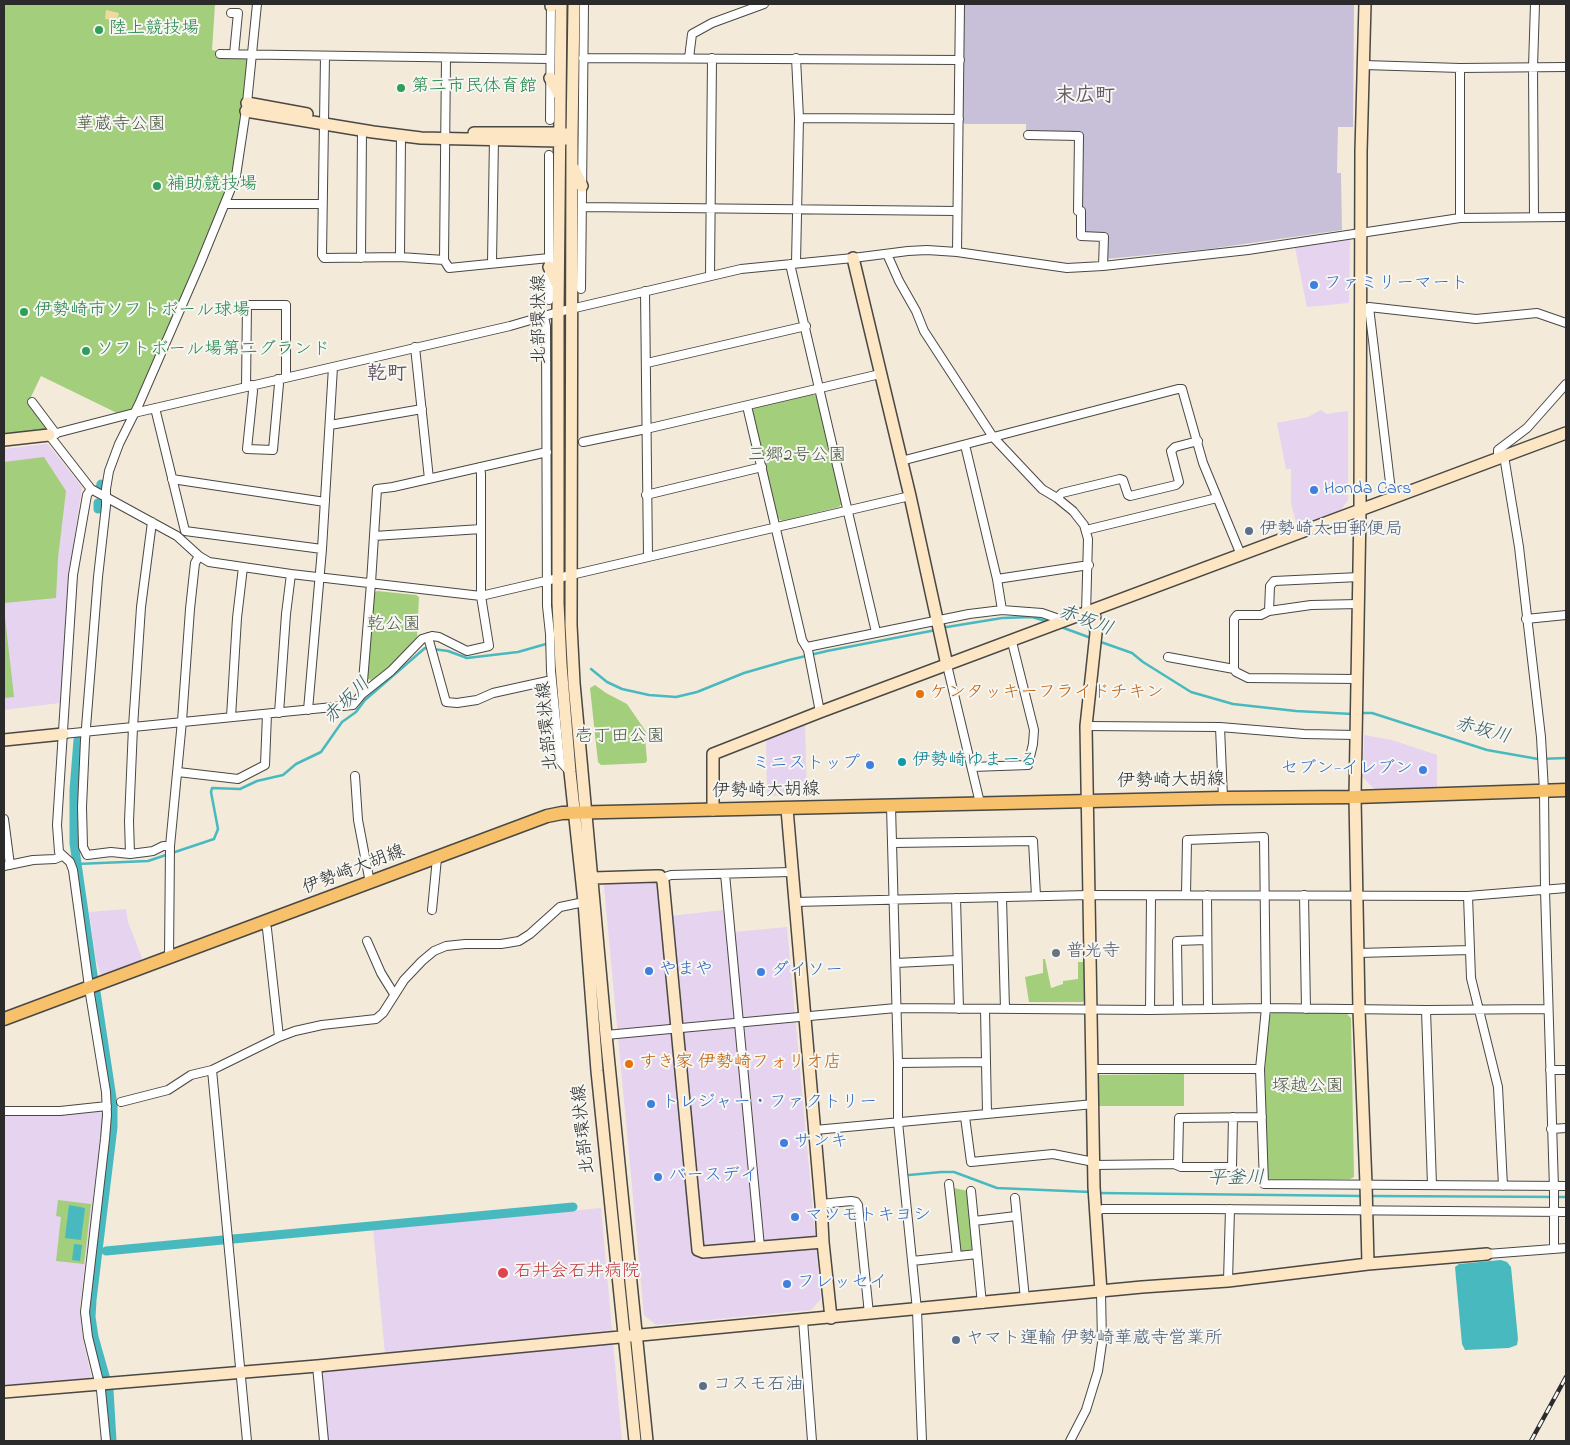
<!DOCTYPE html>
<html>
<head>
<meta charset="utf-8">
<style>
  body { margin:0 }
  #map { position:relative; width:1570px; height:1445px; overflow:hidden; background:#f4eada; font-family:"Indie Flower",sans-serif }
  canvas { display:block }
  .frame { position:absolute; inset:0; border:5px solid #2b2b2b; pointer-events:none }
</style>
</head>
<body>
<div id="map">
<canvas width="1570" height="1445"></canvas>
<div class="frame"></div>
</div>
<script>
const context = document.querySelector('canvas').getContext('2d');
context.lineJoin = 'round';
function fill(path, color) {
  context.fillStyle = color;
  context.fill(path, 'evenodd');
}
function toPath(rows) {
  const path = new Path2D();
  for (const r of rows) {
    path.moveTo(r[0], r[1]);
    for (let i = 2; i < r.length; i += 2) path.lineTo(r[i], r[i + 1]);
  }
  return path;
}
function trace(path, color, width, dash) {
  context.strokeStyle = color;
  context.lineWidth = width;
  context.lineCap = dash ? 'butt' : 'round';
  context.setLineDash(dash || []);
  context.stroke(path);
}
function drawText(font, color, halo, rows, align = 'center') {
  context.font = font + ' "Indie Flower","Klee One",sans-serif';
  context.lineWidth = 4;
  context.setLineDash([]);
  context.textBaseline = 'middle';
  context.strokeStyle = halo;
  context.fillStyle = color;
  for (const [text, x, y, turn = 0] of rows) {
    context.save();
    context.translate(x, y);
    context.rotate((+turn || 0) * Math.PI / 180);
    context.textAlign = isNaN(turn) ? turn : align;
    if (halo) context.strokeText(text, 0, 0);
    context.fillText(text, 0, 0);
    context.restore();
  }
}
const built = toPath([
  [1350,239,1349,303,1307,307,1295,248],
  [1321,410,1326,414,1348,411,1348,500,1341,510,1297,526,1291,503,1291,469,1286,469,1277,423,1308,417],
  [45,444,48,444,82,487,69,573,60,703,4,710,4,449],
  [805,724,807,795,767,796,766,739],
  [1364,735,1392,740,1437,755,1437,787,1374,789,1363,777],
  [655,883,658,887,662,917,732,909,735,932,787,927,821,1299,811,1310,656,1325,644,1315,604,887,605,884],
  [126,909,128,922,142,958,140,963,102,978,96,960,89,912],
  [99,1111,102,1114,102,1123,80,1305,82,1335,91,1375,89,1378,4,1385,4,1115],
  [601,1208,612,1330,385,1354,373,1229],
  [613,1342,622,1441,328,1441,321,1370]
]);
const industrial = toPath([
  [964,4,1354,4,1353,127,1338,127,1337,173,1341,173,1342,230,1209,249,1106,259,1106,234,1084,233,1084,208,1081,208,1081,134,1026,133,1026,124,965,124,962,121]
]);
const green = toPath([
  [4,4,215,4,212,50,248,56,242,118,232,180,135,409,117,413,41,376,28,403,46,427,45,429,4,434],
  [812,394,817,396,842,503,839,507,782,521,777,518,752,412,754,408],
  [44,457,66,491,58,558,56,598,4,603,4,462],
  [377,591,416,595,419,597,417,637,392,664,372,680,367,679,374,593],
  [4,608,14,697,4,698],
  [595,685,606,693,627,704,649,736,645,737,647,761,645,763,601,765,598,762,590,688],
  [1043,959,1045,959,1051,988,1063,984,1063,981,1078,979,1078,962,1085,962,1085,999,1083,1002,1029,1002,1025,977,1043,973],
  [1272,1013,1346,1013,1351,1018,1354,1177,1350,1179,1270,1179,1267,1177,1265,1070,1268,1017],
  [1184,1074,1184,1106,1099,1106,1098,1076,1100,1075],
  [954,1188,968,1191,974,1249,972,1252,960,1252],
  [58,1200,91,1204,84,1264,56,1261,61,1217,56,1216]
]);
const sand = toPath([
  [106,10,119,13,117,21,105,19]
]);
const water = toPath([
  [69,1205,85,1208,81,1240,65,1238],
  [74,1244,82,1245,80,1261,72,1260],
  [1501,1260,1507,1262,1511,1267,1518,1339,1517,1345,1509,1348,1465,1350,1462,1344,1455,1267,1459,1264]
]);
const stream = toPath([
  [1061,627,1091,638],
  [941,628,1002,618,1032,617,1049,622],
  [1098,641,1132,653,1143,662,1191,692,1233,704,1296,711,1352,714],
  [591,669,607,682,622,689,649,695,676,697,697,692,744,673,789,660,827,651,936,630],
  [1360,713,1372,713,1487,750,1538,759,1566,758],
  [77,864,148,861,214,839,218,829,211,792,212,788,240,789,257,781,283,775,296,764,321,752,342,722,356,712,365,700,425,648,448,651,467,658,518,652,546,644],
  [909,1175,941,1172,954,1172,997,1188,1090,1192],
  [1098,1193,1362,1196],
  [1370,1196,1566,1197]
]);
const canal = toPath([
  [100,488,101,484],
  [98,509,98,503],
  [78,740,74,790,74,843,94,982],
  [96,992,113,1105,113,1127,92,1300,91,1317,94,1337,109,1390,112,1441],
  [106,1251,573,1207]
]);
const street = toPath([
  [231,13,238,13,234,54],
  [220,54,550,59],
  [325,56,322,255,324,258,400,257,444,260],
  [446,58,444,260,449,268,549,258],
  [583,58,960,60],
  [689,58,692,34,712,23,764,4],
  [1364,65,1460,68,1566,67],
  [1460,68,1460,218],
  [799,118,959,119],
  [550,120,551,4],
  [1028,135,1079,136,1078,211,1081,211,1081,236,1104,237,1103,266],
  [226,204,322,204],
  [582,207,957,211],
  [1534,216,1533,67,1535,4],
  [957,252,960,4],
  [887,254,899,281,916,311,924,331,993,437,1042,489,1057,498,1073,511,1084,525,1088,539,1086,614],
  [400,257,401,135],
  [361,258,362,130],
  [492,263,494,137],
  [796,263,799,118,796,58],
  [790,264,876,632],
  [710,276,712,58],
  [581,289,584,4],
  [645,291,648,557],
  [549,300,549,155],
  [544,317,546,326,547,606,550,634,551,671,560,761,570,772],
  [415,347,429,479],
  [647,363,806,326],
  [252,385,253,391,247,449,273,450,279,384,278,379],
  [246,387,247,305,286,305,286,377],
  [32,402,56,434],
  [747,406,802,640,808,650,820,712],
  [155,408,185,531,322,549],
  [330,425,422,409],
  [583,442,646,429,880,374],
  [965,445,997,579,1002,610],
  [1504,456,1519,547,1541,737,1544,791,1545,890,1554,1189,1554,1249],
  [1498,458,1498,450,1527,428,1566,384],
  [901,461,1178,389,1182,389,1203,463,1241,555],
  [172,479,325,502],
  [91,489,87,495,73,575,57,825,59,852,70,862,73,870,90,994,106,1092,107,1115,105,1139,85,1312,88,1337,101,1390,106,1441],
  [646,495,762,467],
  [910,496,481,596,291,574,209,562,199,556,177,536,91,489,49,435,134,413,510,326,558,312,741,269,853,258,908,251,927,250,957,252,1067,268,1103,266,1248,250,1460,218,1566,217],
  [1057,498,1062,493,1120,479,1123,480,1128,495,1130,496,1176,485,1179,482,1171,451,1175,447,1198,441],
  [1392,499,1369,307,1476,319,1537,313,1566,323],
  [1086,530,1217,498],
  [374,536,481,529],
  [997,579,1089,565],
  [1269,611,1270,586,1274,581,1359,577],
  [1526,619,1566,615],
  [428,637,446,702,457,703,477,700,493,693,552,680],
  [807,647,969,614,1002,610,1042,613,1065,621],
  [1168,657,1234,669,1236,672,1248,678,1357,679],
  [947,665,980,803],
  [1234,669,1234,619,1237,615,1261,615,1269,611,1311,605,1359,604],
  [362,694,371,583,377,489,393,487,547,452],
  [308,710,322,549,333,367],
  [279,713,286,614,291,574],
  [231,717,237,618,243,567],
  [1086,726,1220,727,1304,734,1356,735],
  [1220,727,1223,798],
  [63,734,353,705,362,694,391,671,422,639,432,636,439,637,467,651,489,646,481,596,481,474,480,467],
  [972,767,1028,765,1033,744,1034,730,1012,642],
  [178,772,238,779,265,765,267,714],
  [355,776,358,820,370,883],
  [891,806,898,1063,898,1122,917,1310,922,1441],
  [4,819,10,865],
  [893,843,1033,841,1036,896],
  [170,846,163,846,153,851,146,852,130,854,111,852,87,855,83,847,82,807,85,740,98,577,106,506,106,489,109,471,119,444,139,404,200,264,236,176,247,103,257,4],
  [130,854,129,821,133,727,141,607,152,522],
  [4,866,33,860,55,859,62,856],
  [725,874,760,1247],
  [662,878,671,875,791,872],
  [1186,895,1187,840,1264,837,1266,1008,1260,1069,1264,1184,1566,1186],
  [1207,895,1208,1009],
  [1304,895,1306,1009],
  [1468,896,1471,978,1498,1087,1503,1186],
  [956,898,959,1009],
  [1002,898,1005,1009],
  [795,902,1089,895,1468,896,1566,888],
  [432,910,437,858],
  [265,923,267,929,279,1037],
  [367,941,381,973,394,994],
  [1358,953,1470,950],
  [169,958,170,846,182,721,190,609,195,563,199,556],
  [896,963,957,960],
  [985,1009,987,1114],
  [1178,1009,1177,941,1207,940],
  [1150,1010,1151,896],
  [1426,1010,1432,1185],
  [606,1035,896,1008,1150,1010,1266,1008,1426,1010,1548,1009],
  [898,1063,985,1062],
  [1093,1069,1260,1069],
  [212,1070,247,1441],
  [1550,1070,1566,1070],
  [121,1102,168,1090,191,1075,212,1070,279,1037,295,1031,322,1025,376,1019,383,1013,404,980,422,961,434,951,446,946,465,944,501,944,519,941,530,934,560,907,584,902],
  [4,1111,60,1111,107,1106],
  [965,1117,971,1162,1053,1154,1094,1162],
  [1551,1129,1566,1128],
  [815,1130,1094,1104],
  [1094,1165,1174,1164,1181,1167,1232,1167,1233,1117],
  [1178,1165,1179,1118,1262,1117],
  [949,1184,957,1256],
  [971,1191,982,1304],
  [1015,1198,1025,1299],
  [821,1204,851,1201,856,1202,858,1205,869,1314],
  [1096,1211,1103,1209,1206,1209,1566,1212],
  [974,1221,1016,1216],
  [1487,1254,1566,1248],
  [912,1261,977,1254],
  [1228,1281,1230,1209],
  [803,1320,812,1441],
  [317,1366,324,1441],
  [1070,1441,1086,1410,1098,1371,1102,1343,1101,1292]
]);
const secondary = toPath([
  [561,4,558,312,558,603,561,665,570,772,584,902,597,1071,635,1441],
  [574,4,572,136,571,625,574,683,606,1035,647,1441],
  [1365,4,1361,151,1360,510,1355,797,1359,1010,1366,1184,1368,1264],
  [551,6,553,4],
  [550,78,560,96],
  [247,103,307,114],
  [246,111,373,132,421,138,560,141,567,138],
  [474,133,559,133,566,134],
  [574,169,582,186],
  [853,258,910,496,947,665],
  [549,267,557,284],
  [4,440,49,435],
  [1094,611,1096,633,1086,726,1094,1187,1101,1292],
  [4,740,63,734],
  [787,809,821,1204,823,1242,831,1318],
  [713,810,713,754,820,712,1566,433],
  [593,878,656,876,660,876,663,881,698,1250,703,1252,823,1242],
  [4,1392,317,1366,1142,1287,1228,1281,1368,1264,1487,1254]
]);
const primary = toPath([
  [4,1019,547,816,562,813,1223,798,1355,797,1566,790]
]);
const rail = toPath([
  [1531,1441,1566,1377]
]);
const markers = [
  [99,30,5,"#2e9e5b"],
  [401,88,5,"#2e9e5b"],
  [157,186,5,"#2e9e5b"],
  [1314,285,5,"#3f7fe0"],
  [24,312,5,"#2e9e5b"],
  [86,351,5,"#2e9e5b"],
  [1314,490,5,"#3f7fe0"],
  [1249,531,5,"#5c6f8a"],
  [920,694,5,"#e8710a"],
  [902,762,5,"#0f9aa8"],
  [870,765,5,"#3f7fe0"],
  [1423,770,5,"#3f7fe0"],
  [1056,953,5,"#6b7280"],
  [649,971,5,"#3f7fe0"],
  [761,972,5,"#3f7fe0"],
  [629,1064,5,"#e8710a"],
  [651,1104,5,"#3f7fe0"],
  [784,1143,5,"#3f7fe0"],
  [658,1177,5,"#3f7fe0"],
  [795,1217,5,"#3f7fe0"],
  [503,1273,6,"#e0444e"],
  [787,1284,5,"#3f7fe0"],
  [956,1340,5,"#5c6f8a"],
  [703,1386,5,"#5c6f8a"]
];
const leisureNames = [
  ["陸上競技場",109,30],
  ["第二市民体育館",411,88],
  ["補助競技場",167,186],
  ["伊勢崎市ソフトボール球場",34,312],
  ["ソフトボール場第二グランド",96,351]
];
const parkNames = [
  ["華蔵寺公園",121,126],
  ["三郷2号公園",797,457],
  ["乾公園",394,626],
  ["壱丁田公園",620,738],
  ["塚越公園",1308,1088]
];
const shopNames = [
  ["ファミリーマート",1324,285],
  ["Honda Cars",1324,490],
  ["ミニストップ",860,765,"right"],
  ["セブン-イレブン",1413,770,"right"],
  ["やまや",659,971],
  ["ダイソー",771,972],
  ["トレジャー・ファクトリー",661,1104],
  ["サンキ",794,1143],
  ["バースデイ",668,1177],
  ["マツモトキヨシ",805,1217],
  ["フレッセイ",797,1284]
];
const streetNames = [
  ["北部環状線",541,319,-90],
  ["北部環状線",549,726,-95],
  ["伊勢崎大胡線",1171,782,-1],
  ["伊勢崎大胡線",766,792,-1],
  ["伊勢崎大胡線",354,871,-21],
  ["北部環状線",585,1129,-96]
];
const serviceNames = [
  ["伊勢崎太田郵便局",1259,531],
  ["ヤマト運輸 伊勢崎華蔵寺営業所",966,1340],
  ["コスモ石油",713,1386]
];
const foodNames = [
  ["ケンタッキーフライドチキン",930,694],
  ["すき家 伊勢崎フォリオ店",639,1064]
];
const cultureNames = [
  ["伊勢崎ゆまーる",912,762]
];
const worshipNames = [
  ["普光寺",1066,953]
];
const healthNames = [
  ["石井会石井病院",514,1273]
];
const waterNames = [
  ["赤坂川",1085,622,20],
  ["赤坂川",348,702,-45],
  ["赤坂川",1482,732,15],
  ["平釜川",1236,1180]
];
const quarterNames = [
  ["末広町",1085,98],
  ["乾町",387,376]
];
fill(built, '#e6d3f0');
fill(industrial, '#c8c0d8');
fill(green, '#a3ce7b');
fill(sand, '#eeda9e');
fill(water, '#49b9c0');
trace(stream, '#49b9c0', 2.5);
trace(canal, '#49b9c0', 9);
trace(street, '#494845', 10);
trace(secondary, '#494845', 14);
trace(primary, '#494845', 15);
trace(street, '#fff', 8);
trace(secondary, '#fce6c4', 11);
trace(primary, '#f7c06b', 12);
trace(rail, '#2b2b2b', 4.5);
trace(rail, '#f6f6f2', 2.5, [8]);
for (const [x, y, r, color] of markers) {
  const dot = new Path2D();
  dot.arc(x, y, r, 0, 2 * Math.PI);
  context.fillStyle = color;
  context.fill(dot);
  trace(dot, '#f6f6f2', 2);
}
drawText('18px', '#27864d', '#f6f6f2', leisureNames, 'left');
drawText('18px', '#4f5c43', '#f6f6f2', parkNames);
drawText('18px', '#366cbe', '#f6f6f2', shopNames, 'left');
drawText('18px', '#2b2b2b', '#f6f6f2', streetNames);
drawText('18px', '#4e5e75', '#f6f6f2', serviceNames, 'left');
drawText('18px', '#c56008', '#f6f6f2', foodNames, 'left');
drawText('18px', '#0d838f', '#f6f6f2', cultureNames, 'left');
drawText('18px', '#5b616d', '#f6f6f2', worshipNames, 'left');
drawText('18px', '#be3a42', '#f6f6f2', healthNames, 'left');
drawText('italic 19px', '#365d5f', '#f6f6f2', waterNames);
drawText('bold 20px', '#635665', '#f6f6f2', quarterNames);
</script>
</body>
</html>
